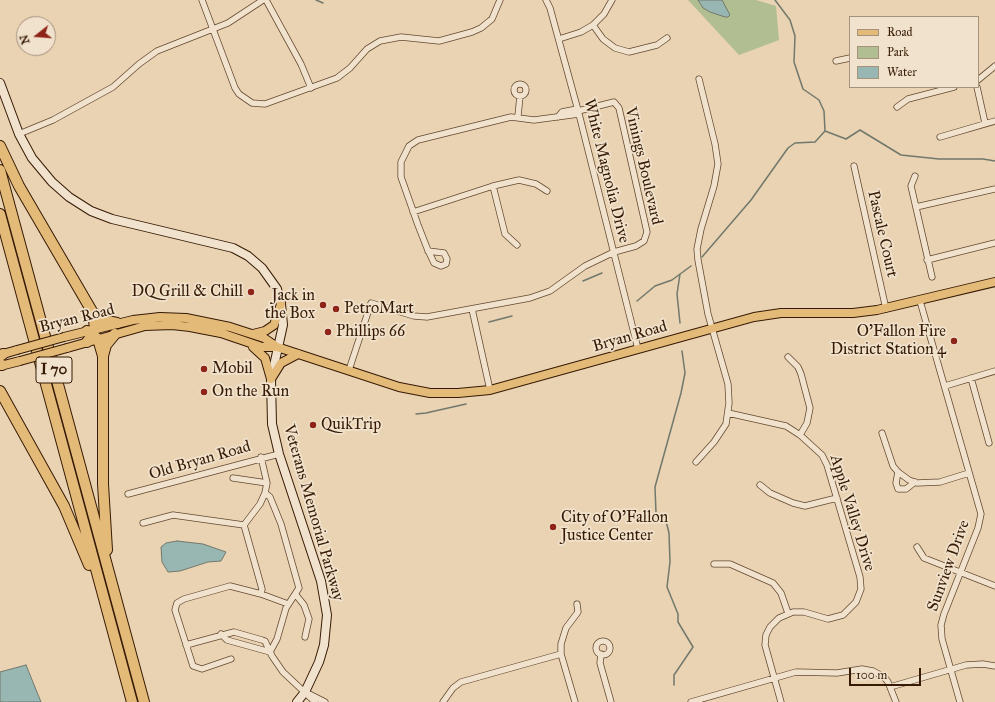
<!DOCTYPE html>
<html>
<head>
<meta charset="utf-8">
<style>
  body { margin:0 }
  #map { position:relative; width:995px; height:702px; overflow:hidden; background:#e9d3b2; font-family:"IM FELL Great Primer",serif }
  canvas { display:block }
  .legend { position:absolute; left:849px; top:16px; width:130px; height:72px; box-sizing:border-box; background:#f1e2cd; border:1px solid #a6927d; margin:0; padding:5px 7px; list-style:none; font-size:12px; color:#361a04 }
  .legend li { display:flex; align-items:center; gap:8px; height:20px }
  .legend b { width:20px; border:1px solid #a6927d }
  .north { position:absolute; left:16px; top:16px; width:40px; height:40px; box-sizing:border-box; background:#f1e2cd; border:1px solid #a6927d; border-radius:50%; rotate:253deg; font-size:11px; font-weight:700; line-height:16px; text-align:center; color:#361a04 }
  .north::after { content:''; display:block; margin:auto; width:14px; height:18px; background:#8f2418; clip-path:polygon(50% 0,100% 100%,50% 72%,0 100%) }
  .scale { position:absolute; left:849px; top:668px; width:72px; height:18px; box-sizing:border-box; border:2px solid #361a04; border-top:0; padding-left:5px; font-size:12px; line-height:14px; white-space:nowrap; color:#361a04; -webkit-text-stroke:3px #f1e2cd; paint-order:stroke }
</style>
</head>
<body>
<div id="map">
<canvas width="995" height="702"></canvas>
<ul class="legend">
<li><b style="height:5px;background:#e4ba79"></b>Road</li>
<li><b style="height:11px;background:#b0be91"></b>Park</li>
<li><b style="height:11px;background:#99b7b2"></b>Water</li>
</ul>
<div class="north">N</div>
<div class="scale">100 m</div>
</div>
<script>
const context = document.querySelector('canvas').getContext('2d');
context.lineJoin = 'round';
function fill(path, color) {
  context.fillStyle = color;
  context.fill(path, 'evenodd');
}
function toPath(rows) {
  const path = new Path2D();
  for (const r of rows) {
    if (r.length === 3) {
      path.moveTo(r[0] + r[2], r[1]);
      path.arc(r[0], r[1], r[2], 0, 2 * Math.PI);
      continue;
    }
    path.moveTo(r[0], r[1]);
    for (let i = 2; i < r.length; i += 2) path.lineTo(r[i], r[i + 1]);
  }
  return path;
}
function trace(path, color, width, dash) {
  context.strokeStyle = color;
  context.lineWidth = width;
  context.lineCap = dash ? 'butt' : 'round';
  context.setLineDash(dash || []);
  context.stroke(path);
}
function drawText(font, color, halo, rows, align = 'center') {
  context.font = font + ' "IM FELL Great Primer",serif';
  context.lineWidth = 3.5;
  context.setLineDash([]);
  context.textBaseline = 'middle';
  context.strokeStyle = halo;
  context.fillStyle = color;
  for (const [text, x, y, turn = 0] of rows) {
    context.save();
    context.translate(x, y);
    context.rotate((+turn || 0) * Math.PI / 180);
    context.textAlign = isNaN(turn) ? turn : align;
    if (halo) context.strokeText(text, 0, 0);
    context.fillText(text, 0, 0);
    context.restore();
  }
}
const green = toPath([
  [688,0,756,0,776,6,779,40,739,55]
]);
const water = toPath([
  [698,0,722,0,730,15,728,17,725,17,710,12,703,8,698,0],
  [177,541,203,544,226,552,221,561,208,562,180,571,168,572,162,562,161,547,166,543,177,541],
  [26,665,41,702,0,702,0,672,26,665]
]);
const stream = toPath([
  [316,0,323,3],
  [775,0,790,20,795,36,794,62,803,89,819,100,824,111,825,131],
  [825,131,846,139,860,130,901,155,939,159,983,159,995,161],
  [702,257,751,200,788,148,795,143,815,142,825,131],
  [680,274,677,294,680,323],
  [583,281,602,273],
  [637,301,655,286,672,280,691,266],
  [489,322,512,316],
  [416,414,426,413,466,404],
  [674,685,674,675,693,647,678,622,678,614,667,587,670,562,669,533,666,521,656,513,655,487,681,393,685,373,682,351]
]);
const street = toPath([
  [202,0,235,88,239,94,252,103,265,104,337,78,350,68,367,49,380,41,401,37,439,41,472,32,481,28,492,19,500,0],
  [266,0,301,64,311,88],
  [546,0,550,8,579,114,638,349],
  [593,25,603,39,615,48,629,52,657,45,667,38],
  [559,39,581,32,593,25,604,14,612,0],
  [836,61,850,58],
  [978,80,995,66],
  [520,90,6],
  [977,87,985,123],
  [897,107,908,99,954,87],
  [518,116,520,96],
  [558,117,562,112,577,109],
  [19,134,53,120,113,87,139,64,157,51,228,23,263,0],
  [940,137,995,121],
  [854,166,886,309],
  [915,176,911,186,932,277],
  [493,186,505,234,517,245],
  [916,207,995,189],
  [413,212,493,186,519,180,536,184,547,191],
  [428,251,444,253,447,259,446,264,441,266,434,263,427,248,418,225,401,177,401,162,409,146,418,140,511,117,534,120,579,114],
  [927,260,995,243],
  [920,301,981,514,978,528,944,614,941,625,942,639,960,702],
  [472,309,490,390],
  [788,357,798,367,801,374,810,408,807,423,800,435],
  [349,370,371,303,414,316,427,317,530,298,550,291,585,266,614,252,636,246,644,241,647,232,619,108,614,102,578,111],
  [971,378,989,443],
  [945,386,995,371],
  [728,413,786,426,800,435,822,455,827,465,860,577,861,589,856,602,843,615,828,619,804,612,793,612,779,618,770,627,766,635,765,645,781,702],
  [882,433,893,466,898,472,909,480,917,483,940,482,969,473],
  [261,457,267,483,265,493,270,497,281,524,299,588,286,608,277,639,270,652],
  [696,462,714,442,726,424,729,403,728,384,708,314,698,260,697,249,701,229,714,186,718,164,715,144,699,79],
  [898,472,896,483,898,489,906,489,915,482],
  [233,478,267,483],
  [760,485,770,493,793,503,805,506,837,498],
  [128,494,279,454],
  [143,523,173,515,244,525],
  [917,547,924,558,995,586],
  [714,564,730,564,773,583,781,593,788,613],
  [261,594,262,589,244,525,260,504,265,493],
  [296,595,304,605,309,619,305,637],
  [221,634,227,640,270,652],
  [603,648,7],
  [186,645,234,632,262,640,265,641,272,656,283,672,315,702],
  [601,654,600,663,611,702],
  [231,659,202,669,193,666,175,610,177,603,184,599,230,586,261,594,288,604],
  [890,687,966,665,983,664,995,666],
  [307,693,325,702],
  [443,702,453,688,461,682,561,654],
  [575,702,561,654,561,644,566,628,578,612,577,604],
  [691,702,796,672,837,673,862,669,873,671,884,677,888,682,896,702]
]);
const secondary = toPath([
  [0,83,19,134,32,158,52,182,69,197,91,211,112,219,233,248,248,256,262,268,277,289,281,304,283,325,271,379,272,424,279,454,321,581,327,615,324,645,319,662,305,692,297,702]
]);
const primary = toPath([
  [253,334,265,331,274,325,281,304],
  [64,337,133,320,160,317,186,318,230,327,264,338,277,347],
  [253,347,265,358,271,379],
  [67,348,145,326,172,325,190,327,221,333,262,347,277,347,399,387,430,393,458,393,490,390,754,317,781,313,853,313,877,310,995,282],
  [0,355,17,350],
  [0,366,20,361],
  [271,379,281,363,298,354]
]);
const highway = toPath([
  [0,146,19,186,93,313,95,328,93,334,87,342],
  [0,170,144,702],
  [0,214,132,702],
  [93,313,102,320,117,323],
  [87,331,98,339,103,356,103,484,107,550],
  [0,356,3,354],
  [103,356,106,345,115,334],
  [0,364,2,365],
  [0,391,64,506,89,565]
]);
const primaryBridge = toPath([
  [17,350,64,337],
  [20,361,67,348]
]);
const markers = [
  [251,292,4,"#8f2418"],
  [323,305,4,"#8f2418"],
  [336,309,4,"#8f2418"],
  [328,332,4,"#8f2418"],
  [954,341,4,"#8f2418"],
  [204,369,4,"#8f2418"],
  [204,392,4,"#8f2418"],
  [313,425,4,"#8f2418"],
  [553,527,4,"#8f2418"]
];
const shields = [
  [54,370,36]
];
const shieldNames = [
  ["I 70",54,370]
];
const streetNames = [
  ["Vinings Boulevard",643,166,77],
  ["White Magnolia Drive",606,171,76],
  ["Pascale Court",882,234,77],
  ["Bryan Road",77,319,-14],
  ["Bryan Road",630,337,-16],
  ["Old Bryan Road",200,461,-16],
  ["Veterans Memorial Parkway",313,513,74],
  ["Apple Valley Drive",852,513,73],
  ["Sunview Drive",949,566,-70]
];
const poiNames = [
  ["DQ Grill & Chill",243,292,"right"],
  ["Jack in",315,296,"right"],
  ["the Box",315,314,"right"],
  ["PetroMart",344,309],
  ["Phillips 66",336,332],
  ["O'Fallon Fire",946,332,"right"],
  ["District Station 4",946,350,"right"],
  ["Mobil",212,369],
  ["On the Run",212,392],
  ["QuikTrip",321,425],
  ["City of O'Fallon",561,518],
  ["Justice Center",561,536]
];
fill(green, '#b0be91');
fill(water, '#99b7b2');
trace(water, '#71786c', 1);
trace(stream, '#71786c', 1.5);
trace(street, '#634830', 7);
trace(secondary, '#361a04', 10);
trace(primary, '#361a04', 10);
trace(highway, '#361a04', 12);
trace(street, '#f1e2cd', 5.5);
trace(secondary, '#f1e2cd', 8);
trace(primary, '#e4ba79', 8);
trace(highway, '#e4ba79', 10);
trace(primaryBridge, '#361a04', 10, []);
trace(primaryBridge, '#e4ba79', 8);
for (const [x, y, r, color] of markers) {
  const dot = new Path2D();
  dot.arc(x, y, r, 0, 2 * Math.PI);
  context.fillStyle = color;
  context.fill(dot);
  trace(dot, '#f1e2cd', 1.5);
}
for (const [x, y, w] of shields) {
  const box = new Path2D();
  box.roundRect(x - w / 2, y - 13, w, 26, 3);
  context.fillStyle = '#f1e2cd';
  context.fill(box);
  trace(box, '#361a04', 1);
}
drawText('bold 15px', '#361a04', null, shieldNames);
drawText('16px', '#361a04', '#f1e2cd', streetNames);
drawText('16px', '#361a04', '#f1e2cd', poiNames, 'left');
</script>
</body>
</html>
